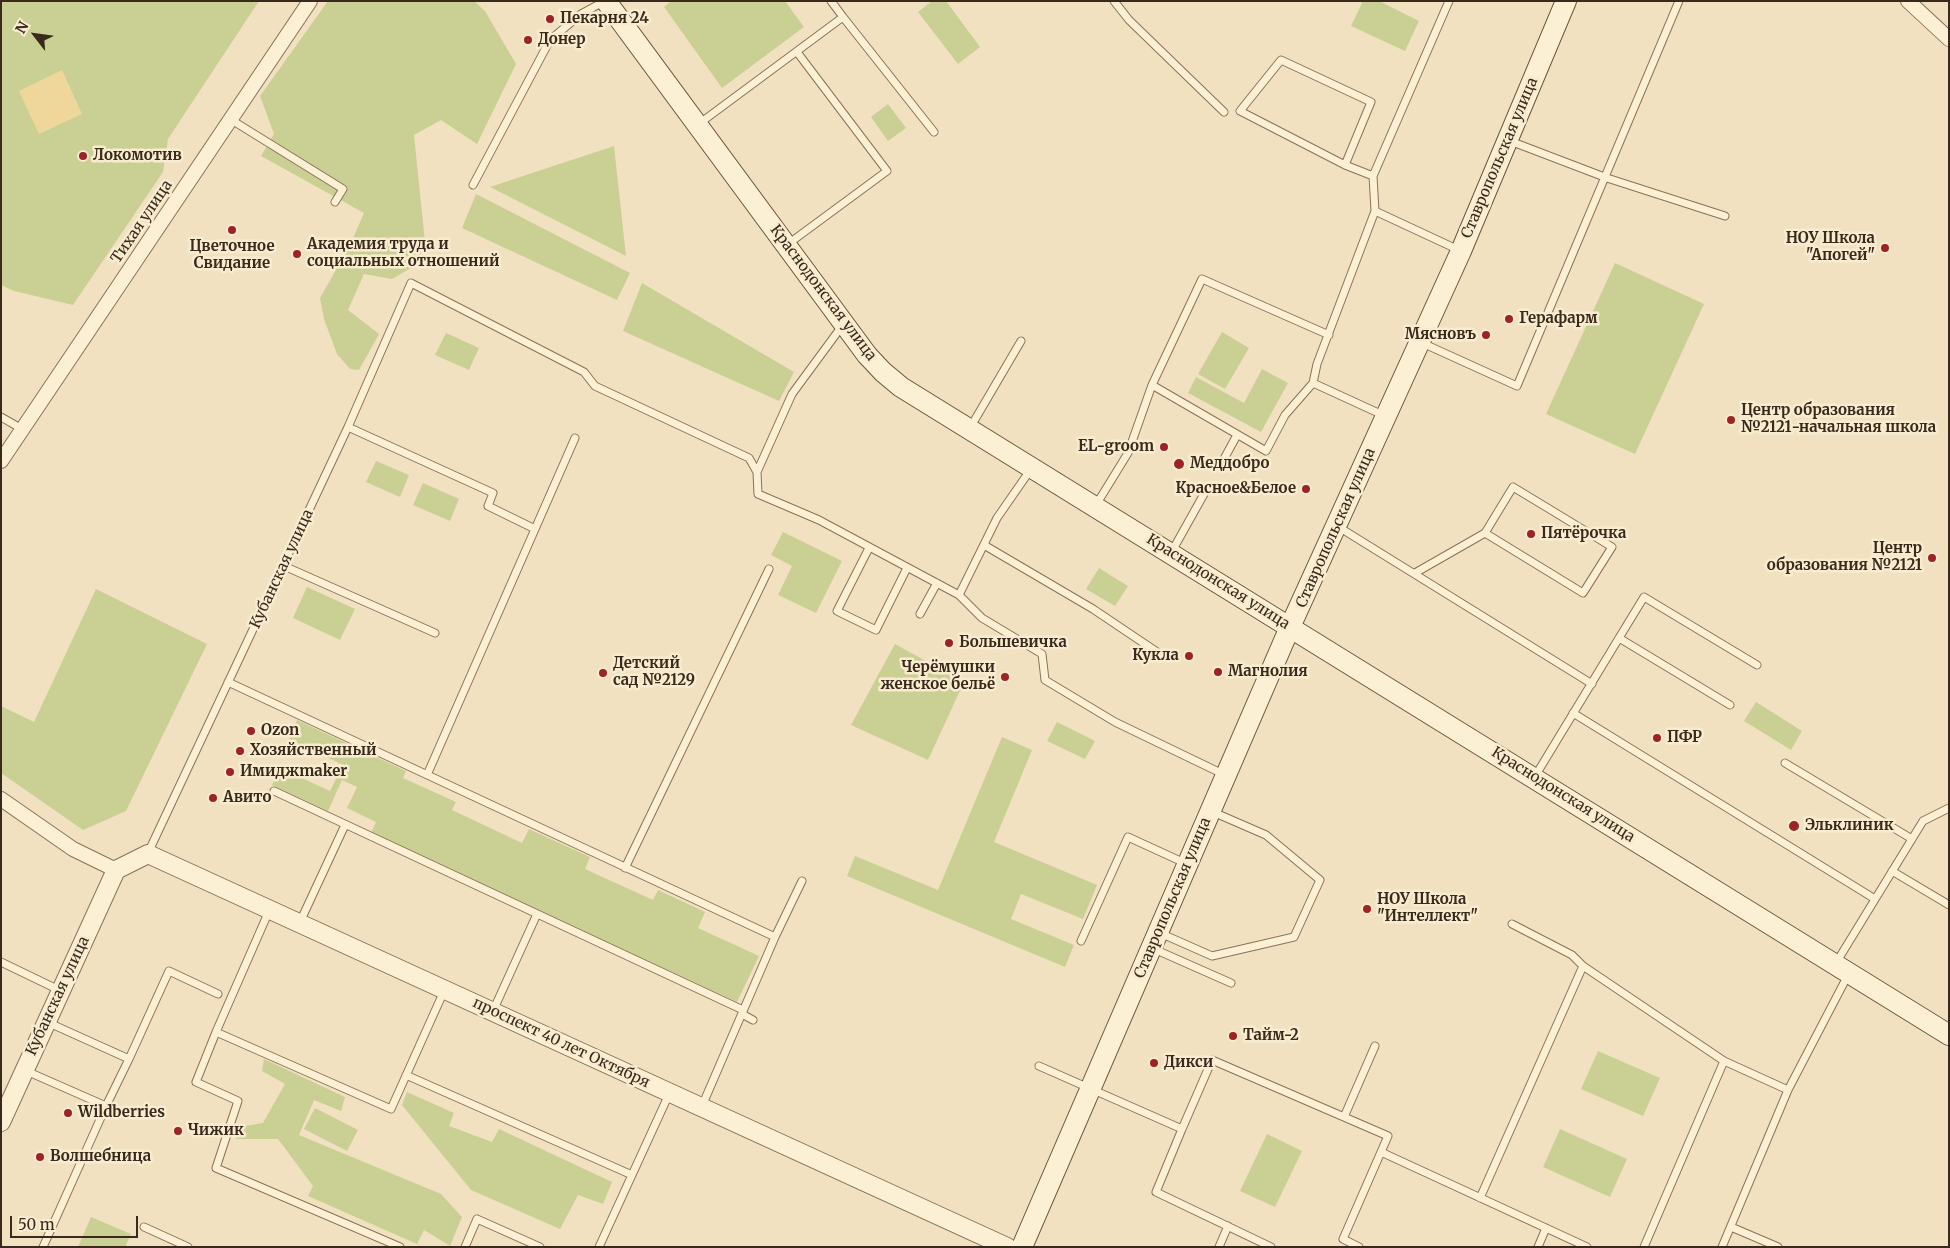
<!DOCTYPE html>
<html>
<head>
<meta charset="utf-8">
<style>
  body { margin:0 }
  #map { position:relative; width:1950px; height:1248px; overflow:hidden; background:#f1e1c0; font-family:Merriweather,serif }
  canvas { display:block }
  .frame { position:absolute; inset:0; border:2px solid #3a2a1c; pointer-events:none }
  .north { position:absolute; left:10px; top:10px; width:50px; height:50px; -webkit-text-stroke:4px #f8ecd0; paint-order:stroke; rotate:300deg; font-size:14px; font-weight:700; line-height:20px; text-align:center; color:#3a2a1c }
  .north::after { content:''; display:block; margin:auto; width:18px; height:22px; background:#3a2a1c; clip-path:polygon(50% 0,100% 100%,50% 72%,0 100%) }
  .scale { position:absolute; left:10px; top:1216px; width:128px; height:22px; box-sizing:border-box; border:2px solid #3a2a1c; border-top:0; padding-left:6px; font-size:15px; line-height:18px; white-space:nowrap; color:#3a2a1c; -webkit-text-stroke:4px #f8ecd0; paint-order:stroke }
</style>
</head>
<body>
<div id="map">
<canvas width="1950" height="1248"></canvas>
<div class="frame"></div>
<div class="north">N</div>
<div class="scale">50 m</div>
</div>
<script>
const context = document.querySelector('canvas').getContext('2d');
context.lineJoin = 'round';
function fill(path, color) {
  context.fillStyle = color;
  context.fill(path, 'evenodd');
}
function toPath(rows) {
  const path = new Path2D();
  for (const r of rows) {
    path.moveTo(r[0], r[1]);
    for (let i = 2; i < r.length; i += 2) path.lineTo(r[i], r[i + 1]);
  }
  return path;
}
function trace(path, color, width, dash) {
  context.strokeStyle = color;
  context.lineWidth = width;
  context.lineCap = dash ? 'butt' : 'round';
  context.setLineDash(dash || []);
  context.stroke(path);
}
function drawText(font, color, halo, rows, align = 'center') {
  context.font = font + ' Merriweather,serif';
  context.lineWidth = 5;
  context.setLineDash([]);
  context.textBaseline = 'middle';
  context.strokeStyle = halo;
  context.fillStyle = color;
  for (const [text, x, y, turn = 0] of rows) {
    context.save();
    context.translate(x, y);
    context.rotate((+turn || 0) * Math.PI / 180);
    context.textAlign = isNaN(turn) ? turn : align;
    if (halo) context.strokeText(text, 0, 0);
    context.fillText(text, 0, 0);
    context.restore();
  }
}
const green = toPath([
  [1,1,259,1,168,139,163,172,73,305,14,291,1,285],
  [328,1,474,1,485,11,516,64,477,144,441,120,414,135,425,242,416,265,392,279,364,274,348,310,379,334,359,370,350,369,337,354,324,319,320,298,350,245,364,213,261,156,274,134,260,96],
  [671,1,785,1,804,27,722,88,664,7],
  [932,1,946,1,980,47,958,64,918,12],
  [1363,1,1379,1,1419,21,1405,51,1351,26],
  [888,104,906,128,888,141,871,117],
  [614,146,626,256,490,187],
  [476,194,630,273,617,300,462,228],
  [1615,263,1704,304,1635,454,1546,414],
  [642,283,794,372,779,401,623,331],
  [1222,332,1249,348,1225,389,1198,374],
  [446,333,479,348,469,370,435,355],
  [1262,369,1288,383,1261,432,1188,393,1196,377,1244,403],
  [376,461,409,475,400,497,366,482],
  [423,483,459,499,450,521,413,505],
  [783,532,842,561,816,613,778,595,792,566,771,555],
  [1099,568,1128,586,1115,606,1086,589],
  [307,587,355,609,340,640,293,618],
  [96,589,207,644,126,811,83,830,1,773,1,706,34,722],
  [895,644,964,682,928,760,851,725],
  [1756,702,1802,731,1791,750,1744,721],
  [297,720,406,771,403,778,456,802,452,810,522,843,529,829,590,857,585,869,653,900,658,890,705,912,698,928,759,956,737,1002,371,833,376,822,347,808,357,787,342,780,328,811,272,785,280,768,330,791,343,765,289,739],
  [1057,722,1095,741,1085,759,1047,741],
  [1002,737,1032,750,994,842,1097,885,1083,919,1021,894,1011,919,1074,945,1065,967,847,876,855,856,938,890],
  [1598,1051,1660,1078,1643,1116,1581,1089],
  [264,1059,345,1097,341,1111,314,1100,299,1135,441,1194,462,1217,450,1246,424,1230,417,1244,308,1196,313,1186,278,1139,236,1139,239,1127,263,1123,285,1084,262,1071],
  [407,1092,454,1113,449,1126,492,1142,499,1129,612,1182,603,1204,578,1195,560,1229,471,1190,402,1105],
  [315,1108,358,1130,347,1151,304,1129],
  [1560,1129,1627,1159,1610,1197,1543,1167],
  [1267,1134,1302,1151,1275,1207,1240,1191],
  [91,1217,131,1234,125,1247,78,1247]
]);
const sand = toPath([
  [62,70,82,114,39,134,19,91]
]);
const service = toPath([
  [1114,1,1129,20,1224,112],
  [1449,1,1373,176,1375,211,1461,251],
  [843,17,934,132],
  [230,119,343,189,335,202],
  [700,123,843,17,831,1],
  [1510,141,1607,178,1725,216],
  [1345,165,1371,102,1281,60,1240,111,1345,165,1373,176],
  [473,185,550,40,581,14,605,1],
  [788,244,887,171,797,52],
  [1420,342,1517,386,1679,1],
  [1313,383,1385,416],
  [1152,385,1202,279,1329,335],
  [1,417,22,429],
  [348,427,493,493,488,506,535,529],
  [970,428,1021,341],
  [1225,457,1237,435],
  [757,472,792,394,842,326],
  [1096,505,1128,453,1152,385,1266,451,1285,415,1313,383,1317,364,1375,211],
  [1337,526,1592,684],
  [984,545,1093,609,1157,652],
  [869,548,837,611,876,630,907,568],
  [1171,553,1204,494],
  [284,566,435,633],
  [1415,573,1485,533,1583,593,1612,547,1513,487,1485,533],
  [959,595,982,618,1042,654,1045,680,1115,722,1225,775],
  [920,614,937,583],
  [1619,638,1644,597,1757,665],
  [228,682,775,937],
  [1573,713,1875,899],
  [1785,763,1912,839],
  [427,775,575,438],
  [1534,778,1619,638,1730,705],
  [274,791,743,1010],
  [148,853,348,427,411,283,584,372,595,386,749,458,757,472,758,494,819,520,959,595,997,518,1031,469],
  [625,868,769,569],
  [1892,871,1949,905],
  [300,922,345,825],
  [1512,924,1572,955,1583,966,1724,1061,1788,1090],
  [1160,933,1212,956,1294,937,1320,880,1266,835,1213,812],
  [1081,941,1128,837,1187,864],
  [1154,949,1231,983],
  [1,962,59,990],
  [1836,963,1923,821,1949,808],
  [493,1011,537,914],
  [742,1014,753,1020],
  [216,1032,269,911],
  [129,1059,169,971,218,994],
  [1039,1066,1182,1129,1212,1060,1388,1136,1381,1152,1587,1247],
  [24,1070,106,1106,129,1059,47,1022],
  [406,1075,632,1175],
  [702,1106,775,937,802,881],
  [1344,1117,1375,1046],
  [1182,1129,1156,1192,1271,1247],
  [1480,1198,1583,966],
  [144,1227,188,1247],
  [1731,1227,1778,1247],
  [43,1247,106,1106],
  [400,1247,216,1168,238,1101,196,1082,216,1032,391,1109,444,991],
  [465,1247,477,1219,540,1247],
  [599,1247,670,1092],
  [1219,1247,1228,1226],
  [1359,1247,1343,1239,1381,1152],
  [1538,1247,1546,1228],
  [1644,1247,1724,1061],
  [1722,1247,1788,1090,1848,975]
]);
const minor = toPath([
  [1908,1,1949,39],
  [1,461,310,1],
  [1,799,73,849,116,870]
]);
const tertiary = toPath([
  [1,1122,116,870,148,854,1007,1247]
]);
const secondary = toPath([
  [606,1,867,355,883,372,901,387,1949,1035],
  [1022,1247,1290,627,1461,251,1566,1]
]);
const markers = [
  [550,19,5,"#9f2326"],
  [528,40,5,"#9f2326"],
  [83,156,5,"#9f2326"],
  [232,230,5,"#9f2326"],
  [1885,248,5,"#9f2326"],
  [297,254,5,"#9f2326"],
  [1509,319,5,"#9f2326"],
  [1486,335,5,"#9f2326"],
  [1731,420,5,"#9f2326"],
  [1164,447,5,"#9f2326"],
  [1179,464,6,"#9f2326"],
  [1306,489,5,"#9f2326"],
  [1531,534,5,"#9f2326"],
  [1932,558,5,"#9f2326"],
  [949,643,5,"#9f2326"],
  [1189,656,5,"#9f2326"],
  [1218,672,5,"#9f2326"],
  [603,673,5,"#9f2326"],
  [1005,677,5,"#9f2326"],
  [251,731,5,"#9f2326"],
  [1657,738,5,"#9f2326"],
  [240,751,5,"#9f2326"],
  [230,772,5,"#9f2326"],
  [213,798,5,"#9f2326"],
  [1794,826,6,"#9f2326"],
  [1367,909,5,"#9f2326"],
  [1233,1036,5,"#9f2326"],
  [1154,1063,5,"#9f2326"],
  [68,1113,5,"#9f2326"],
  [178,1131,5,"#9f2326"],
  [40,1157,5,"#9f2326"]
];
const poiNames = [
  ["Пекарня 24",560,19],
  ["Донер",538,40],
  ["Локомотив",93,156],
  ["НОУ Школа",1875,239,"right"],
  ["\"Апогей\"",1875,256,"right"],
  ["Академия труда и",307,245],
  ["социальных отношений",307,262],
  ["Цветочное",232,247,"center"],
  ["Свидание",232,264,"center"],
  ["Герафарм",1519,319],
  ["Мясновъ",1476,335,"right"],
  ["Центр образования",1741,411],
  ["№2121-начальная школа",1741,428],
  ["EL-groom",1154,447,"right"],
  ["Меддобро",1190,464],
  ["Красное&Белое",1296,489,"right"],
  ["Пятёрочка",1541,534],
  ["Центр",1922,549,"right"],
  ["образования №2121",1922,566,"right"],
  ["Большевичка",959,643],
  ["Кукла",1179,656,"right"],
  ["Детский",613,664],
  ["сад №2129",613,681],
  ["Черёмушки",995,668,"right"],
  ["женское бельё",995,685,"right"],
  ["Магнолия",1228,672],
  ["Ozon",261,731],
  ["ПФР",1667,738],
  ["Хозяйственный",250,751],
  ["Имиджmaker",240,772],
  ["Авито",223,798],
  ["Эльклиник",1805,826],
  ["НОУ Школа",1377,900],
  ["\"Интеллект\"",1377,917],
  ["Тайм-2",1243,1036],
  ["Дикси",1164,1063],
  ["Wildberries",78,1113],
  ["Чижик",188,1131],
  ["Волшебница",50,1157]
];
const streetNames = [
  ["Ставропольская улица",1500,158,-67],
  ["Тихая улица",142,222,-56],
  ["Краснодонская улица",823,293,53],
  ["Ставропольская улица",1336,528,-66],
  ["Кубанская улица",282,569,-65],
  ["Краснодонская улица",1218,582,32],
  ["Краснодонская улица",1563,795,32],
  ["Ставропольская улица",1173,898,-67],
  ["Кубанская улица",58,996,-65],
  ["проспект 40 лет Октября",561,1043,25]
];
fill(green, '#cad093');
fill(sand, '#efd79b');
trace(service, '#8b7257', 9);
trace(minor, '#8b7257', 16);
trace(tertiary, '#8b7257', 20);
trace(secondary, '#6d533a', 22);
trace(service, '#fbefd4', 7);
trace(minor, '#fbefd4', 14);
trace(tertiary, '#fbefd4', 18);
trace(secondary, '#fbefd4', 20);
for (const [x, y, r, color] of markers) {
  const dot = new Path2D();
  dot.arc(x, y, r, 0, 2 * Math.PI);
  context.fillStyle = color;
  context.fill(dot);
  trace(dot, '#f8ecd0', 2);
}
drawText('bold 15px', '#3a2a1c', '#f8ecd0', poiNames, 'left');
drawText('15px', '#3a2a1c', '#f8ecd0', streetNames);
</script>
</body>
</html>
